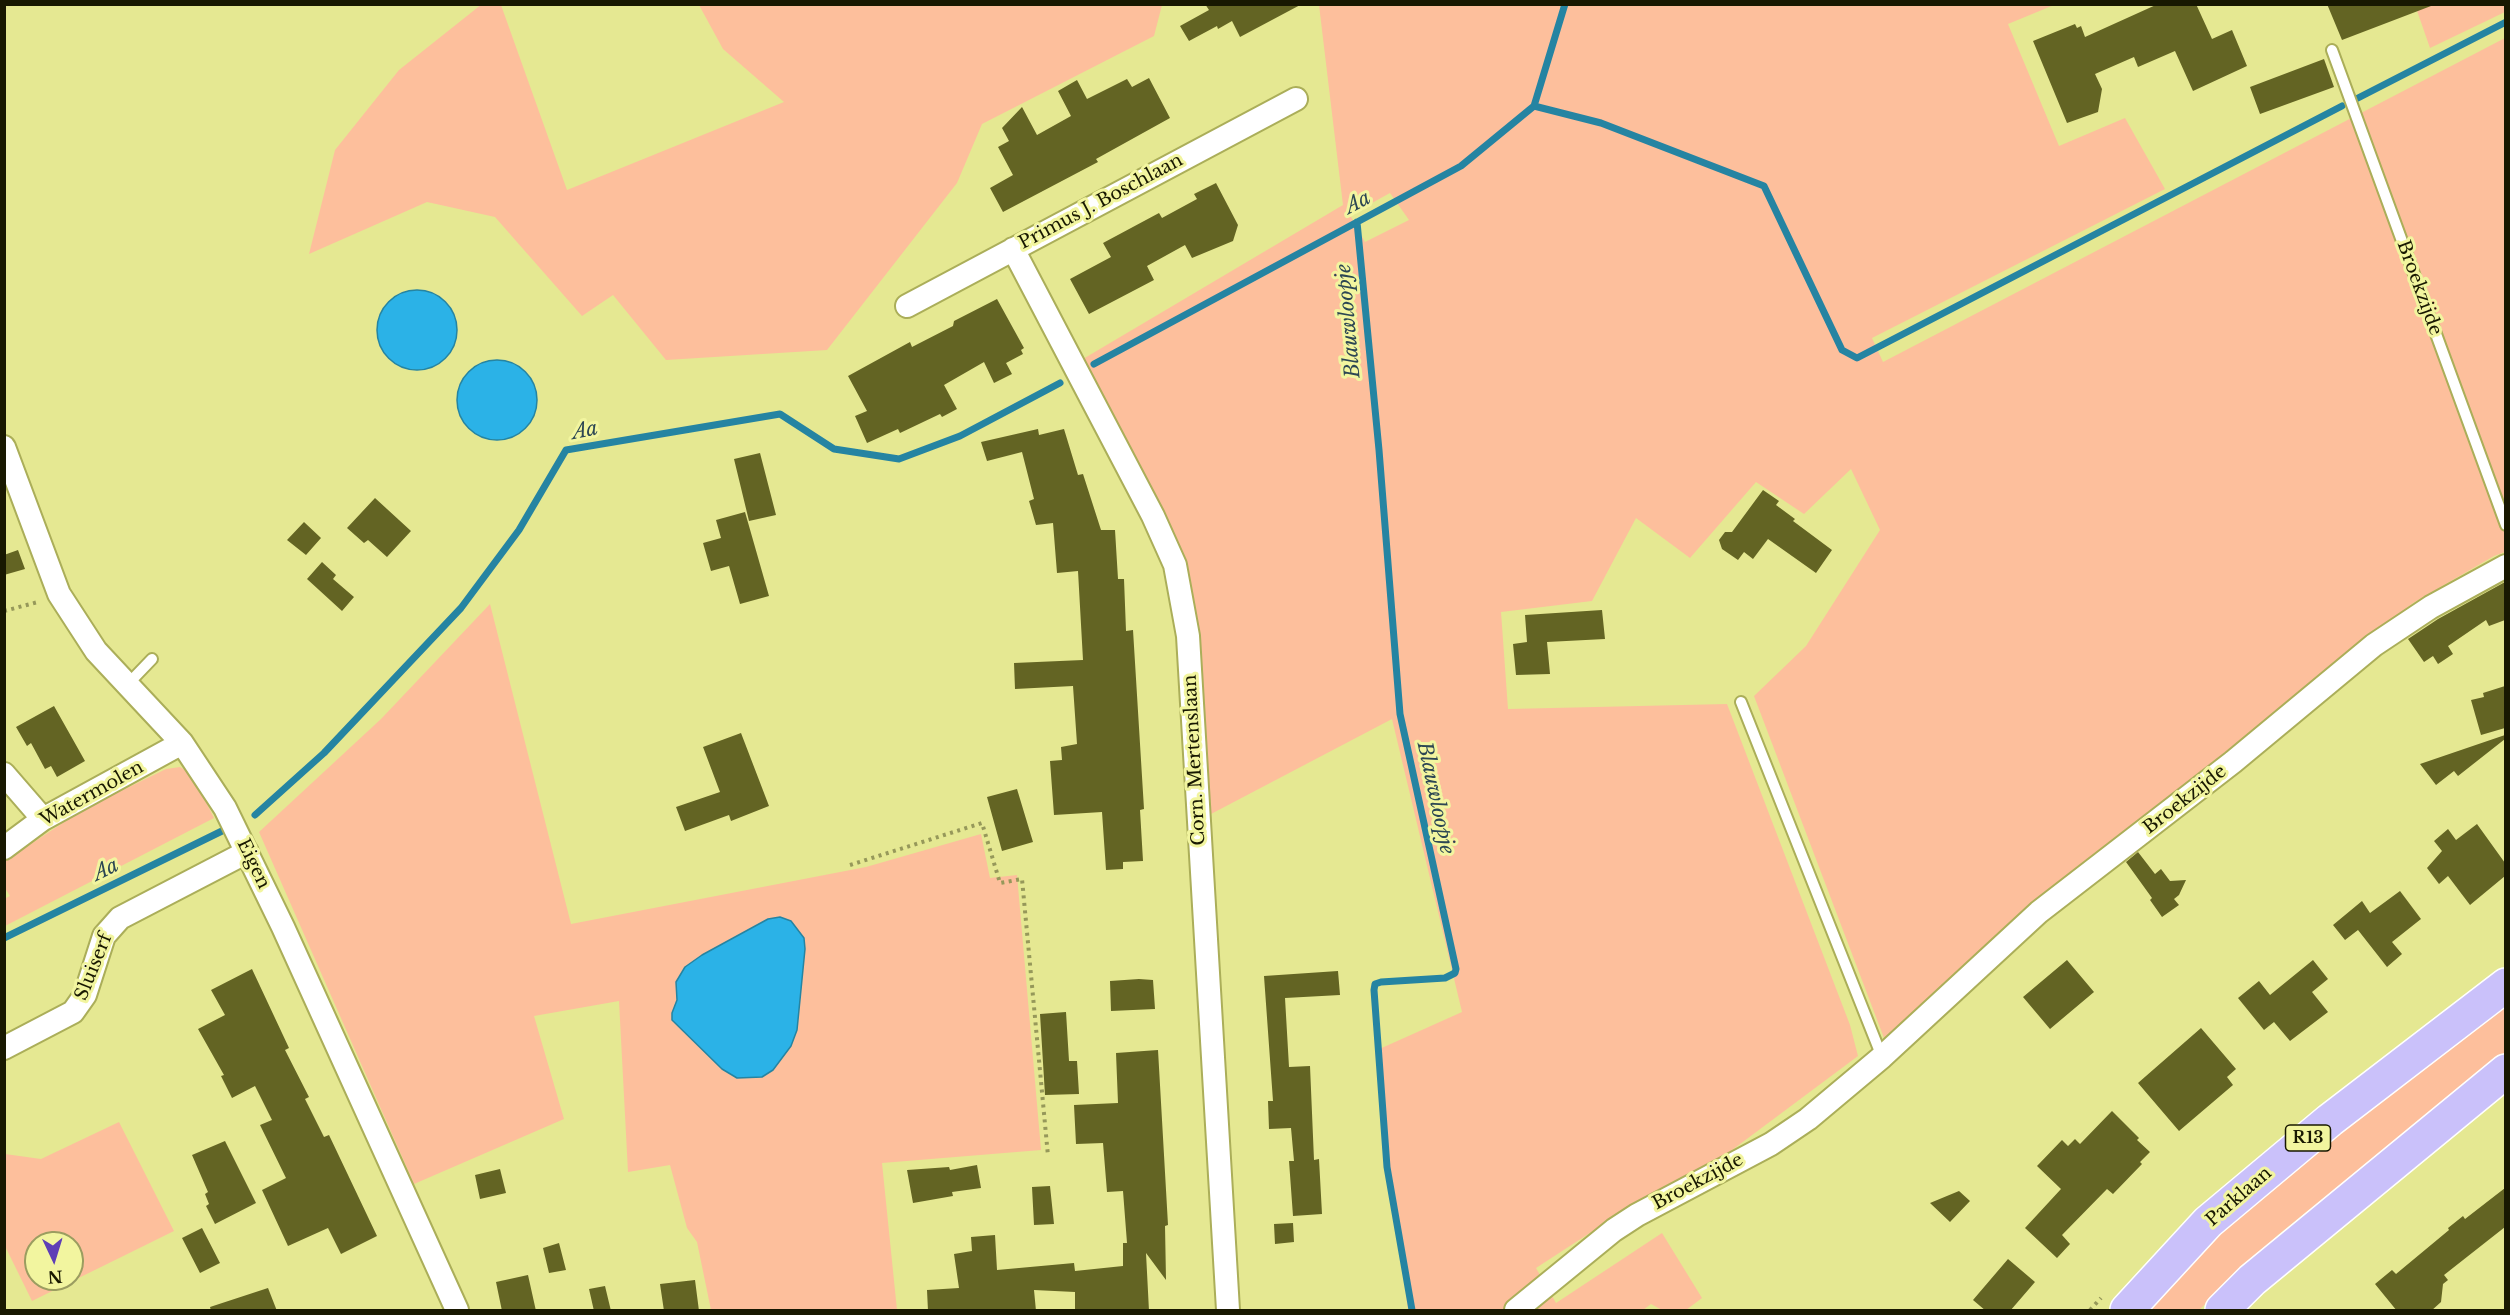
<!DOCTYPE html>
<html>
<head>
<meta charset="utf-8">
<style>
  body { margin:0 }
  #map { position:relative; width:2510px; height:1315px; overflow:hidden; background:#e5e892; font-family:"Libre Baskerville",serif }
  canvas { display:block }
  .frame { position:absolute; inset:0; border:6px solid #181801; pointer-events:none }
  .north { position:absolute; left:24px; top:1231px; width:60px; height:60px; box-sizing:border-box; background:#f2f59f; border:2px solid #9b9d60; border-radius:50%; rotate:176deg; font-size:16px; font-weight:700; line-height:24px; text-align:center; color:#181801 }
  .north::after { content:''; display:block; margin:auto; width:21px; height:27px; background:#5e3eb6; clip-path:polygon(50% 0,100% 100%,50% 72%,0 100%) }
</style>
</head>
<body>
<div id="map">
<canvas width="2510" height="1315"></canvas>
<div class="frame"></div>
<div class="north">N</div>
</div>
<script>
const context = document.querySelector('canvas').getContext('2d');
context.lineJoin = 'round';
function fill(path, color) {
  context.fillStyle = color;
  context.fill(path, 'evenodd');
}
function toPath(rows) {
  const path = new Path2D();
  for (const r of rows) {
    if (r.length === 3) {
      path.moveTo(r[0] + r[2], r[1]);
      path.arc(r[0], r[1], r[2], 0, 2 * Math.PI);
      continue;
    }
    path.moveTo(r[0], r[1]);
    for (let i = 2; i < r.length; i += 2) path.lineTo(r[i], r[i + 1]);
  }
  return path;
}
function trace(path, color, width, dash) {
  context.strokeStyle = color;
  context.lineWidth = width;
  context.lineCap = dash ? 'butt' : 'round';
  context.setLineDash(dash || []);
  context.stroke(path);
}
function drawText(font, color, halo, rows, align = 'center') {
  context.font = font + ' "Libre Baskerville",serif';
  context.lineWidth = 6;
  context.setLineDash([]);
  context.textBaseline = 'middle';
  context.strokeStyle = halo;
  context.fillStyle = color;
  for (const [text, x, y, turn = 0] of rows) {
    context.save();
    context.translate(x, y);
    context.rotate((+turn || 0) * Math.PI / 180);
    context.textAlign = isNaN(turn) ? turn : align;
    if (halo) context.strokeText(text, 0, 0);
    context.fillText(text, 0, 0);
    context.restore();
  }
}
const green = toPath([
  [482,4,501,5,567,190,784,102,723,49,699,5,1162,5,1154,36,982,124,957,183,827,350,666,360,613,295,582,316,495,217,427,202,309,254,335,150,399,70],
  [1319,5,2054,5,2008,24,2059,146,2125,118,2165,189,1872,338,1883,362,2505,38,2505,552,2494,556,2413,603,2245,736,2142,826,2035,904,1884,1038,1754,696,1806,646,1880,530,1851,469,1804,514,1756,482,1690,558,1636,518,1592,601,1501,612,1508,709,1727,704,1850,1025,1858,1056,1728,1153,1639,1201,1536,1268,1556,1303,1662,1233,1702,1298,1686,1310,1662,1310,1651,1304,1643,1310,1408,1310,1375,1051,1462,1012,1392,719,1211,814,1199,637,1083,359,1343,205],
  [1390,193,1409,220,1365,242,1350,215],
  [2415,5,2505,5,2505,12,2430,48],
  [490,604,571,924,866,867,981,834,990,878,1017,875,1041,1150,882,1163,897,1310,711,1310,697,1242,687,1228,670,1165,628,1172,619,1001,534,1016,564,1119,414,1184,259,832,381,719],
  [180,767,192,774,214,818,5,926,4,899,10,896,5,888,5,861,84,809,166,769],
  [2505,1004,2505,1053,2278,1235,2199,1310,2142,1310,2209,1240,2313,1155],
  [119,1122,174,1231,32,1301,5,1246,5,1154,41,1159],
  [36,1243,72,1243,72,1279,36,1279]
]);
const water = toPath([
  [417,330,40],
  [497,400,40],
  [780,917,791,921,804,938,805,949,797,1030,791,1046,773,1070,762,1077,737,1078,722,1069,672,1020,672,1013,677,1000,676,982,685,967,702,955,768,919,780,917]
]);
const stream = toPath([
  [2358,98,2506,22],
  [1534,106,1601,123,1764,186,1842,350,1857,358,2342,106],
  [1357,222,1379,450,1400,714,1456,969,1455,973,1445,978,1381,982,1375,984,1374,990,1387,1167,1412,1310],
  [1094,364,1461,166,1534,106,1565,4],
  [255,815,324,753,461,608,519,530,566,450,780,414,834,449,899,459,960,436,1060,383],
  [4,938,222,831]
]);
const building = toPath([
  [1205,4,1302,4,1240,37,1232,21,1218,29,1217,26,1189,41,1180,26,1209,10],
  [2158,4,2196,4,2212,39,2232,30,2247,66,2193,91,2175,51,2138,67,2134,57,2095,74,2102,89,2098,112,2067,123,2033,41,2075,24,2077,28,2081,26,2085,37],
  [2327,4,2430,4,2431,6,2342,40],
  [2324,59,2334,87,2260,114,2250,87],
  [1149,78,1170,118,1096,159,1098,162,1003,212,990,188,1013,175,998,147,1009,141,1002,128,1022,107,1037,135,1071,116,1058,91,1077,80,1087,99,1127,79,1132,87],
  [1216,183,1238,225,1233,241,1192,258,1185,245,1147,266,1154,280,1089,314,1070,279,1111,257,1103,243,1159,213,1162,218,1197,199,1194,194],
  [997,299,1024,348,1021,350,1023,354,1006,363,1012,374,994,383,984,362,944,385,957,409,942,417,940,414,900,433,898,429,867,443,855,416,867,411,848,376,910,342,912,347,953,326,954,321],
  [1038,429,1039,435,1064,429,1078,475,1083,474,1101,530,1115,530,1118,579,1124,579,1126,631,1133,630,1144,809,1140,810,1143,861,1123,862,1123,869,1106,870,1102,812,1054,815,1050,761,1062,760,1061,747,1077,744,1073,686,1015,689,1014,663,1083,660,1078,571,1057,573,1053,523,1036,525,1029,501,1034,499,1022,452,987,461,981,442],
  [760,453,776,515,749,521,734,459],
  [1763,490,1779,501,1776,505,1795,519,1793,521,1832,550,1816,573,1768,539,1753,559,1744,552,1738,560,1722,549,1719,540,1725,532,1732,532],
  [375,498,411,531,387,557,368,540,364,543,347,528],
  [745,512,769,596,740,604,729,566,711,571,703,543,721,538,716,520],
  [304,522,321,538,306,555,287,540],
  [18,550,25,569,4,575,4,555],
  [322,562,336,575,333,579,354,597,342,611,307,579],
  [2505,582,2505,620,2489,626,2486,620,2448,646,2453,654,2438,664,2433,656,2424,662,2408,639,2438,619],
  [1602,610,1605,639,1547,642,1550,674,1516,675,1513,644,1527,642,1525,615],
  [2505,686,2505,728,2481,735,2471,700,2484,697,2483,693],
  [54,706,85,761,57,777,51,766,45,769,31,743,27,746,16,727],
  [741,733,769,806,731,821,729,815,685,831,676,807,720,792,703,747],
  [2505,735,2505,739,2458,776,2454,771,2436,785,2420,764],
  [1017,789,1033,842,1002,851,987,797],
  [2477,824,2505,863,2505,876,2470,905,2448,876,2439,884,2427,868,2442,851,2434,841,2448,829,2456,840],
  [2138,852,2155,874,2161,869,2170,881,2186,880,2179,895,2174,899,2179,905,2162,917,2150,900,2152,898,2126,862],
  [2400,891,2421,919,2392,942,2402,954,2387,967,2358,930,2345,940,2333,925,2362,901,2370,913],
  [2067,960,2094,992,2050,1029,2023,997],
  [2313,960,2328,979,2312,992,2328,1012,2290,1041,2274,1022,2264,1030,2238,998,2259,981,2270,995],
  [252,969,289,1048,285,1050,309,1097,305,1099,324,1137,329,1135,377,1236,341,1254,328,1228,288,1246,262,1190,286,1178,260,1125,272,1120,255,1086,232,1098,221,1076,224,1075,198,1029,225,1015,211,990],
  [1338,971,1340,995,1285,998,1289,1067,1310,1066,1314,1160,1319,1159,1322,1214,1293,1216,1289,1161,1294,1161,1291,1128,1269,1129,1268,1101,1273,1101,1264,976],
  [1139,979,1153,980,1155,1009,1111,1011,1110,981],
  [1066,1012,1069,1061,1077,1061,1079,1094,1045,1095,1040,1014],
  [2201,1028,2236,1069,2227,1077,2233,1085,2179,1131,2138,1083],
  [1158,1050,1168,1225,1165,1226,1166,1280,1146,1253,1149,1311,1075,1311,1075,1292,1034,1290,1036,1311,928,1311,927,1290,959,1288,954,1254,972,1251,971,1237,995,1235,997,1270,1074,1263,1075,1271,1123,1266,1123,1243,1127,1243,1123,1191,1107,1192,1103,1143,1076,1144,1074,1105,1118,1103,1116,1053],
  [2112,1111,2139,1138,2137,1140,2150,1152,2140,1162,2142,1164,2113,1194,2107,1189,2062,1235,2070,1244,2057,1258,2025,1228,2061,1189,2037,1166,2062,1140,2068,1146,2075,1139,2080,1144],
  [225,1141,256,1203,215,1224,206,1206,209,1204,205,1194,208,1192,192,1155],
  [977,1165,981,1188,952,1192,953,1196,913,1203,907,1170,949,1167,950,1170],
  [500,1169,506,1193,480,1199,475,1175],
  [1050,1186,1054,1224,1034,1225,1032,1187],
  [2505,1188,2505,1227,2444,1275,2448,1280,2443,1284,2441,1302,2431,1311,2397,1311,2375,1284,2392,1270,2396,1274,2449,1230,2448,1228,2463,1216,2465,1219],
  [1959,1191,1970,1201,1950,1222,1930,1203],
  [1293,1223,1294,1242,1275,1244,1274,1224],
  [202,1228,220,1263,200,1273,182,1238],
  [559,1243,566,1270,549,1273,543,1248],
  [2008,1259,2035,1282,2010,1311,1986,1311,1973,1300],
  [528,1275,536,1311,502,1311,496,1282],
  [695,1280,699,1311,664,1311,660,1284],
  [605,1286,611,1311,594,1311,589,1289],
  [268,1288,277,1311,211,1311,210,1307]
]);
const path = toPath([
  [4,611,38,602],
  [850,865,982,823,1000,883,1022,879,1048,1156],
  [2090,1310,2101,1298]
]);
const lane = toPath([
  [2332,50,2506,525],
  [127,685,152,659],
  [1741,702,1882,1057]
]);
const street = toPath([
  [1013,249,1153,516,1175,565,1188,636,1228,1310],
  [907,306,1296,99],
  [4,447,59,594,96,651,182,743,225,808,283,927,457,1310],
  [4,774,43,819],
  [4,848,43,819,182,743],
  [4,1048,73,1012,85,995,104,936,120,918,247,852],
  [1516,1310,1614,1230,1637,1215,1771,1144,1808,1119,1882,1057,2039,912,2233,762,2374,645,2431,607,2506,566]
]);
const primary = toPath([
  [2127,1310,2208,1222,2330,1120,2506,985],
  [2222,1310,2252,1280,2506,1071]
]);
const shields = [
  [2308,1138,45]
];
const shieldNames = [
  ["R13",2308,1138]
];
const streetNames = [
  ["Primus J. Boschlaan",1101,202,-28],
  ["Broekzijde",2419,288,70],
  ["Corn. Mertenslaan",1195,760,-93],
  ["Watermolen",92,794,-29],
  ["Broekzijde",2185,800,-38],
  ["Eigen",253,864,64],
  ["Sluiserf",94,967,-68],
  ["Broekzijde",1698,1182,-28],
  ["Parklaan",2239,1197,-41]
];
const waterNames = [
  ["Aa",1358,203,-28],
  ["Blauwloopje",1349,321,-95],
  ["Aa",585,431,-11],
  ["Blauwloopje",1435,798,78],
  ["Aa",106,870,-26]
];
fill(green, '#fdbf9c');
fill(water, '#2bb2e7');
trace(water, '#2584a2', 1.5);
trace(stream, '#2584a2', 7);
fill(building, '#636423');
trace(lane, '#abae59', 14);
trace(street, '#abae59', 26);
trace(primary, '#fff', 36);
trace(path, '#96985a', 4, [3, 4.5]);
trace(lane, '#fff', 10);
trace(street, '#fff', 22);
trace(primary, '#cac1fa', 33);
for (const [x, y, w] of shields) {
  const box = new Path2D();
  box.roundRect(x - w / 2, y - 13, w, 26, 4.5);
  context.fillStyle = '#f2f59f';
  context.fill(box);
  trace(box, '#181801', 1.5);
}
drawText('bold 16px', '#181801', null, shieldNames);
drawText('18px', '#181801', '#f2f59f', streetNames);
drawText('italic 20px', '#2c4653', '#f2f59f', waterNames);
</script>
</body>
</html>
